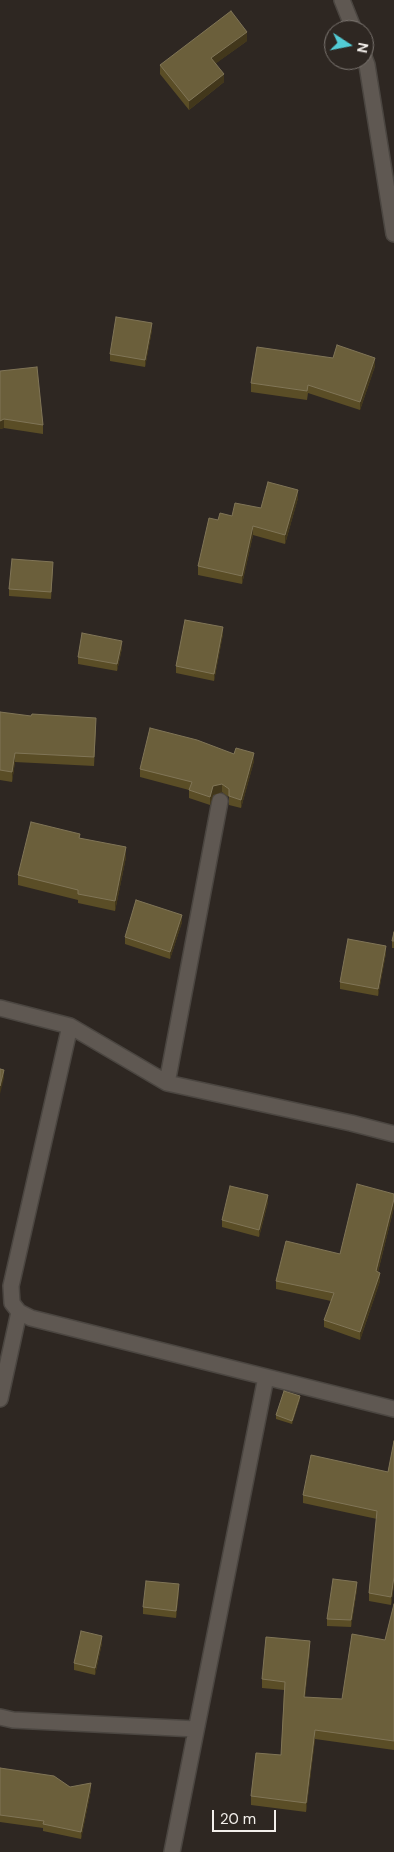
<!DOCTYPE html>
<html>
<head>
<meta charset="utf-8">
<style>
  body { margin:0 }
  #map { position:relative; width:394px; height:1852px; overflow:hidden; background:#2e2722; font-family:"DM Sans",sans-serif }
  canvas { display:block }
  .north { position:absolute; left:324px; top:20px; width:50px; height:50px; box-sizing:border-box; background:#2e2722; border:1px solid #7d7772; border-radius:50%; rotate:101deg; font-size:14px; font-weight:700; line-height:20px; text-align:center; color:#f3efeb }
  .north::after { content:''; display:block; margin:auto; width:18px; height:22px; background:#52ccd5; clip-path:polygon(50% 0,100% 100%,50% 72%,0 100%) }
  .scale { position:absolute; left:212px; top:1810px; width:64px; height:22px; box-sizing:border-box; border:2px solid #f3efeb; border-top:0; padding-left:6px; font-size:15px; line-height:18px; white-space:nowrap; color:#f3efeb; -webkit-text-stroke:4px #2e2722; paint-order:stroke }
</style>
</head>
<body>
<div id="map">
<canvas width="394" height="1852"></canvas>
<div class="north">N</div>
<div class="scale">20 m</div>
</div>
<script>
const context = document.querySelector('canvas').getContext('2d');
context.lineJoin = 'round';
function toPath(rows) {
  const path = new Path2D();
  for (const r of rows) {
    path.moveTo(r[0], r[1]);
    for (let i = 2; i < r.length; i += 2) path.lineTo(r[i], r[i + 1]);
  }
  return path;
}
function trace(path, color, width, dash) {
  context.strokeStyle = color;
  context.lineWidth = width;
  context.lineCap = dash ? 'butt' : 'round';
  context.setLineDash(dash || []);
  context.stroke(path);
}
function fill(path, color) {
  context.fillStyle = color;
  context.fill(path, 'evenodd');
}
const street = toPath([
  [342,0,354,30],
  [364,57,367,65,394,234],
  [0,1008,70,1026,167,1083,351,1123,394,1134],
  [70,1026,11,1286,12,1303,19,1312,31,1318,394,1409],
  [167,1083,220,801],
  [0,1399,19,1312],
  [0,1717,13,1720,196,1729],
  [172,1852,266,1377]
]);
const wall = toPath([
  [247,41,216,63,224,82,189,110,160,74,160,65],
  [152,330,145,367,110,361,110,354],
  [333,358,375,366,360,410,308,393,307,400,251,392,251,383],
  [0,371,43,425,43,434,4,428,0,429],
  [298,498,285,544,253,535,242,584,198,575,198,566,218,520],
  [53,569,51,599,9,596,9,589],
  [223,634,214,681,176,673,176,666],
  [122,648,117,671,78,664,78,657],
  [0,712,96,727,94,766,15,762,12,782,0,780],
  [254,761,241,808,229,805,229,797,222,792,213,795,210,805,189,798,189,790,140,777,140,769],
  [80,838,126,857,115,911,78,903,78,900,18,885,18,875],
  [182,922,170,959,125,944,125,937],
  [394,932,394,948,392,948,392,941],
  [386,953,378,996,340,989,340,982],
  [394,1194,394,1207,378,1272,380,1281,360,1340,324,1327,324,1320,331,1301,276,1289,276,1281,340,1254],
  [268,1202,259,1237,222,1227,222,1220],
  [300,1399,292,1424,276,1419,276,1415],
  [394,1441,394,1585,391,1605,369,1601,369,1593,377,1519,303,1503,303,1495,388,1472],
  [357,1589,351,1627,327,1626,327,1619],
  [179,1591,176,1618,143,1614,143,1607],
  [394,1604,394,1750,315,1739,306,1812,251,1805,251,1796,281,1755,284,1690,262,1688,262,1679,310,1650,305,1697,342,1699,385,1640],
  [102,1643,95,1675,74,1670,74,1663],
  [0,1768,70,1787,91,1790,81,1839,43,1831,43,1828,0,1822]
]);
const shadedWall = toPath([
  [247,32,247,41,211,67,211,58],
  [224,74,224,82,189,110,189,101],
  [152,323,152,330,145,367,145,360],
  [375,358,375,366,360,410,360,402],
  [4,419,4,428,0,429,0,421],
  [298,490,298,498,285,544,285,535],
  [253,526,253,535,242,584,242,576],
  [223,627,223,634,214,681,214,674],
  [122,641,122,648,117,671,117,664],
  [15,753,15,762,12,782,12,772],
  [254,753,254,761,241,808,241,800],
  [222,784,222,792,213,795,210,805,210,797,213,786],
  [126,847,126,857,115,911,115,901],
  [182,915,182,922,170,959,170,952],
  [386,946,386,953,378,996,378,989],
  [4,1070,4,1078,0,1094,0,1086],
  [268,1195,268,1202,259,1237,259,1230],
  [394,1199,394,1207,376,1279,376,1271],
  [380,1273,380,1281,360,1340,360,1332],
  [300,1396,300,1399,292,1424,292,1421],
  [394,1577,394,1585,391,1605,391,1597],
  [357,1582,357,1589,351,1627,351,1620],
  [179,1584,179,1591,176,1618,176,1611],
  [102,1636,102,1643,95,1675,95,1668],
  [310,1641,310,1650,304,1706,304,1697],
  [315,1730,315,1739,306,1812,306,1803],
  [91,1783,91,1790,81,1839,81,1832]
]);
const building = toPath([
  [231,11,247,32,211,58,224,74,189,101,160,65,231,11],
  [116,317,152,323,145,360,110,354,116,317],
  [337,345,375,358,360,402,308,385,307,391,251,383,257,347,333,358,337,345],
  [37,367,43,425,4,419,0,421,0,371,37,367],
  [268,482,298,490,285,535,253,526,242,576,198,566,209,518,218,520,220,513,232,516,235,503,261,508,268,482],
  [12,559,53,562,51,592,9,589,12,559],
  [185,620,223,627,214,674,176,666,185,620],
  [82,633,122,641,117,664,78,657,82,633],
  [0,712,31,716,32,714,96,718,94,757,15,753,12,772,0,770,0,712],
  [150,728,197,740,234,754,236,748,254,753,241,800,229,796,229,789,222,784,213,786,210,797,189,790,192,782,140,769,150,728],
  [31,822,80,834,79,838,126,847,115,901,78,894,78,890,18,875,31,822],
  [136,900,182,915,170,952,125,937,136,900],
  [394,932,394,941,392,941,394,932],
  [348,939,386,946,378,989,340,982,348,939],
  [0,1069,4,1070,0,1086,0,1069],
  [357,1184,394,1194,394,1199,376,1271,380,1273,360,1332,324,1320,334,1293,276,1281,286,1241,340,1254,357,1184],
  [230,1186,268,1195,259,1230,222,1220,230,1186],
  [284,1391,300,1396,292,1421,276,1415,284,1391],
  [394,1441,394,1577,391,1597,369,1593,377,1511,303,1495,311,1455,388,1472,394,1441],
  [333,1579,357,1582,351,1620,327,1619,333,1579],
  [146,1581,179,1584,176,1611,143,1607,146,1581],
  [394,1604,394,1741,315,1730,306,1803,251,1796,256,1753,281,1755,285,1682,262,1679,266,1637,310,1641,304,1697,342,1699,352,1634,385,1640,394,1604],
  [81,1631,102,1636,95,1668,74,1663,81,1631],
  [0,1768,54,1776,70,1787,91,1783,81,1832,43,1824,44,1821,0,1815,0,1768]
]);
trace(street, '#4b4641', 18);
trace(street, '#5f5852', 15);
fill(wall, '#5a4d26');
fill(shadedWall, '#42371b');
fill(building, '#6b5f3b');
trace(building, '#807557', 1);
</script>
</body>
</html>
